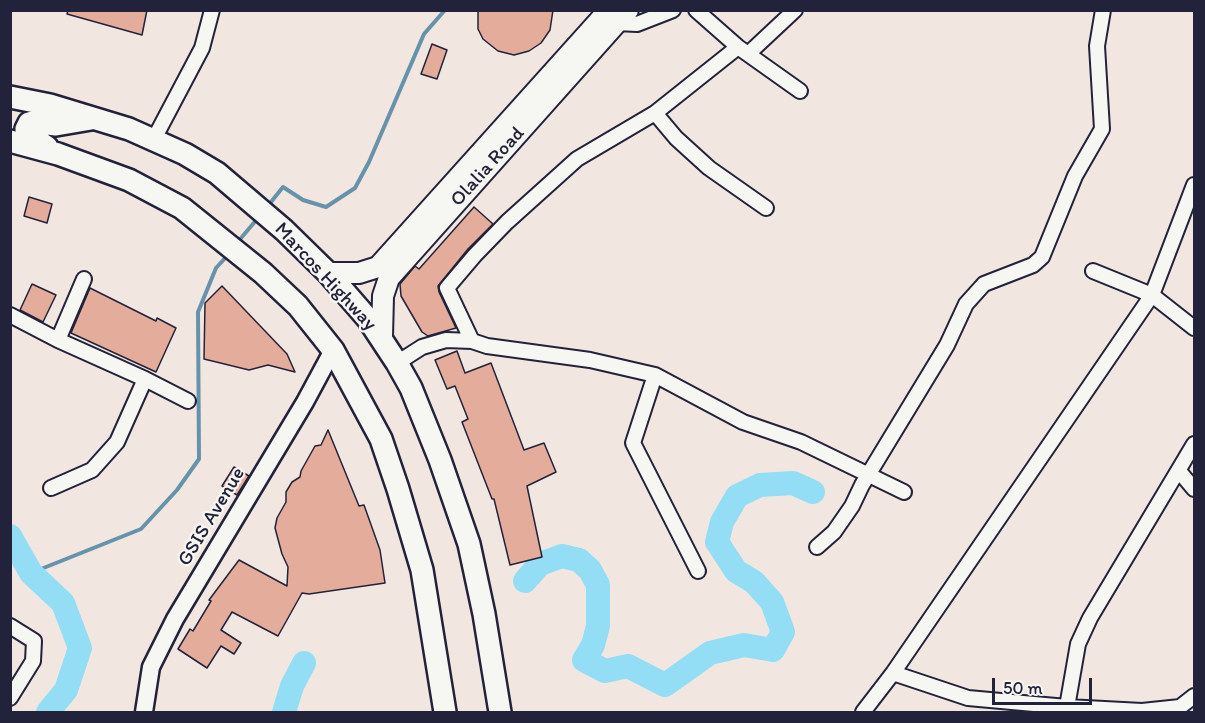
<!DOCTYPE html>
<html>
<head>
<meta charset="utf-8">
<style>
  body { margin:0 }
  #map { position:relative; width:1205px; height:723px; overflow:hidden; background:#f2e7e0; font-family:Itim,sans-serif }
  canvas { display:block }
  .frame { position:absolute; inset:0; border:12px solid #22223b; pointer-events:none }
  .scale { position:absolute; left:992px; top:678px; width:100px; height:27px; box-sizing:border-box; border:3px solid #22223b; border-top:0; padding-left:8px; font-size:18px; line-height:21px; white-space:nowrap; color:#22223b; -webkit-text-stroke:4px #f6f6f2; paint-order:stroke }
</style>
</head>
<body>
<div id="map">
<canvas width="1205" height="723"></canvas>
<div class="frame"></div>
<div class="scale">50 m</div>
</div>
<script>
const context = document.querySelector('canvas').getContext('2d');
context.lineJoin = 'round';
function toPath(rows) {
  const path = new Path2D();
  for (const r of rows) {
    path.moveTo(r[0], r[1]);
    for (let i = 2; i < r.length; i += 2) path.lineTo(r[i], r[i + 1]);
  }
  return path;
}
function trace(path, color, width, dash) {
  context.strokeStyle = color;
  context.lineWidth = width;
  context.lineCap = dash ? 'butt' : 'round';
  context.setLineDash(dash || []);
  context.stroke(path);
}
function fill(path, color) {
  context.fillStyle = color;
  context.fill(path, 'evenodd');
}
function drawText(font, color, halo, rows, align = 'center') {
  context.font = font + ' Itim,sans-serif';
  context.lineWidth = 4.5;
  context.setLineDash([]);
  context.textBaseline = 'middle';
  context.strokeStyle = halo;
  context.fillStyle = color;
  for (const [text, x, y, turn = 0] of rows) {
    context.save();
    context.translate(x, y);
    context.rotate((+turn || 0) * Math.PI / 180);
    context.textAlign = isNaN(turn) ? turn : align;
    if (halo) context.strokeText(text, 0, 0);
    context.fillText(text, 0, 0);
    context.restore();
  }
}
const stream = toPath([
  [267,207,283,187,303,200,326,207,355,188,369,162,424,34,445,10],
  [236,244,258,218],
  [31,573,141,529,177,490,199,459,198,312,216,268,228,255]
]);
const river = toPath([
  [10,536,31,573,63,603,80,648,66,690,48,712],
  [525,581,540,564,562,556,579,560,590,570,598,585,598,626,593,645,584,660,605,671,628,666,665,685,710,653,744,645,773,650,783,632,772,602,754,582,736,571,717,542,722,522,737,496,760,485,793,483,813,492],
  [284,712,292,686,304,663]
]);
const building = toPath([
  [68,10,147,10,142,35,67,14,68,10],
  [478,10,553,10,550,30,541,43,529,51,514,55,498,51,483,39,478,29,478,10],
  [432,44,447,50,437,79,421,74,432,44],
  [29,197,52,204,47,223,24,216,29,197],
  [474,207,493,224,468,249,438,286,439,292,456,328,428,336,422,332,401,296,400,284,415,266,419,269,474,207],
  [32,284,56,295,43,322,20,310,32,284],
  [222,286,287,354,295,372,268,365,249,370,204,359,205,303,222,286],
  [90,288,156,321,157,318,176,328,156,372,71,333,90,288],
  [457,351,465,373,491,363,524,450,544,443,556,472,527,486,542,557,510,565,494,499,492,499,462,422,468,419,455,386,447,389,435,360,457,351],
  [328,430,359,506,364,505,380,550,385,583,309,594,302,593,278,636,232,612,221,630,241,643,234,654,221,646,207,668,178,649,190,629,193,631,211,601,209,600,239,560,287,586,288,567,282,554,275,528,277,518,286,502,286,492,292,482,300,477,301,471,315,446,321,445,328,430],
  [234,467,249,476,237,495,222,486,234,467]
]);
const minor = toPath([
  [696,10,738,47,800,91],
  [612,20,616,23,637,24,673,10],
  [748,54,795,10],
  [655,113,676,138,709,168,766,208],
  [154,139,202,48,212,10],
  [1093,271,1152,295,1194,328],
  [10,315,58,340,145,379,188,401],
  [58,340,84,279],
  [472,341,487,346,590,360,655,375,743,422,801,442,904,492],
  [397,363,422,347,446,340,472,341,447,288,475,255,507,222,577,159,655,113,738,47],
  [655,375,633,443,698,571],
  [1179,471,1194,489],
  [51,488,92,470,117,442,145,379],
  [817,547,834,532,852,506,862,485,947,345,966,304,984,284,1033,265,1042,257,1075,176,1102,129,1097,46,1103,10],
  [10,626,34,641,33,661,10,698],
  [893,673,968,698,1067,707,1142,711,1180,707,1194,696],
  [1067,707,1078,644,1090,618,1194,444],
  [863,712,893,673,1152,295,1194,185]
]);
const tertiary = toPath([
  [144,712,151,667,175,619,305,402,333,350]
]);
const secondary = toPath([
  [328,273,359,273,378,267,609,10],
  [382,337,383,296,389,278,628,10]
]);
const primary = toPath([
  [10,97,50,105,129,129,185,154,217,173,284,230,328,273,368,319,397,363,411,388,440,460,469,544,484,614,500,712],
  [10,141,58,154,129,180,182,208,263,273,298,306,333,350,381,439,398,489,422,570,445,712],
  [47,147,28,134,26,129,29,123,33,122,56,125,91,119]
]);
const streetNames = [
  ["Olalia Road",488,167,-48],
  ["Marcos Highway",325,277,47],
  ["GSIS Avenue",212,517,-59]
];
trace(stream, '#6693aa', 4);
trace(river, '#93def4', 24);
fill(building, '#e4ac9a');
trace(building, '#22223b', 1.5);
trace(minor, '#22223b', 18);
trace(tertiary, '#22223b', 21);
trace(secondary, '#22223b', 24);
trace(primary, '#22223b', 26);
trace(minor, '#f6f6f2', 14);
trace(tertiary, '#f6f6f2', 16);
trace(secondary, '#f6f6f2', 20);
trace(primary, '#f6f6f2', 21);
drawText('20px', '#22223b', '#f6f6f2', streetNames);
</script>
</body>
</html>
